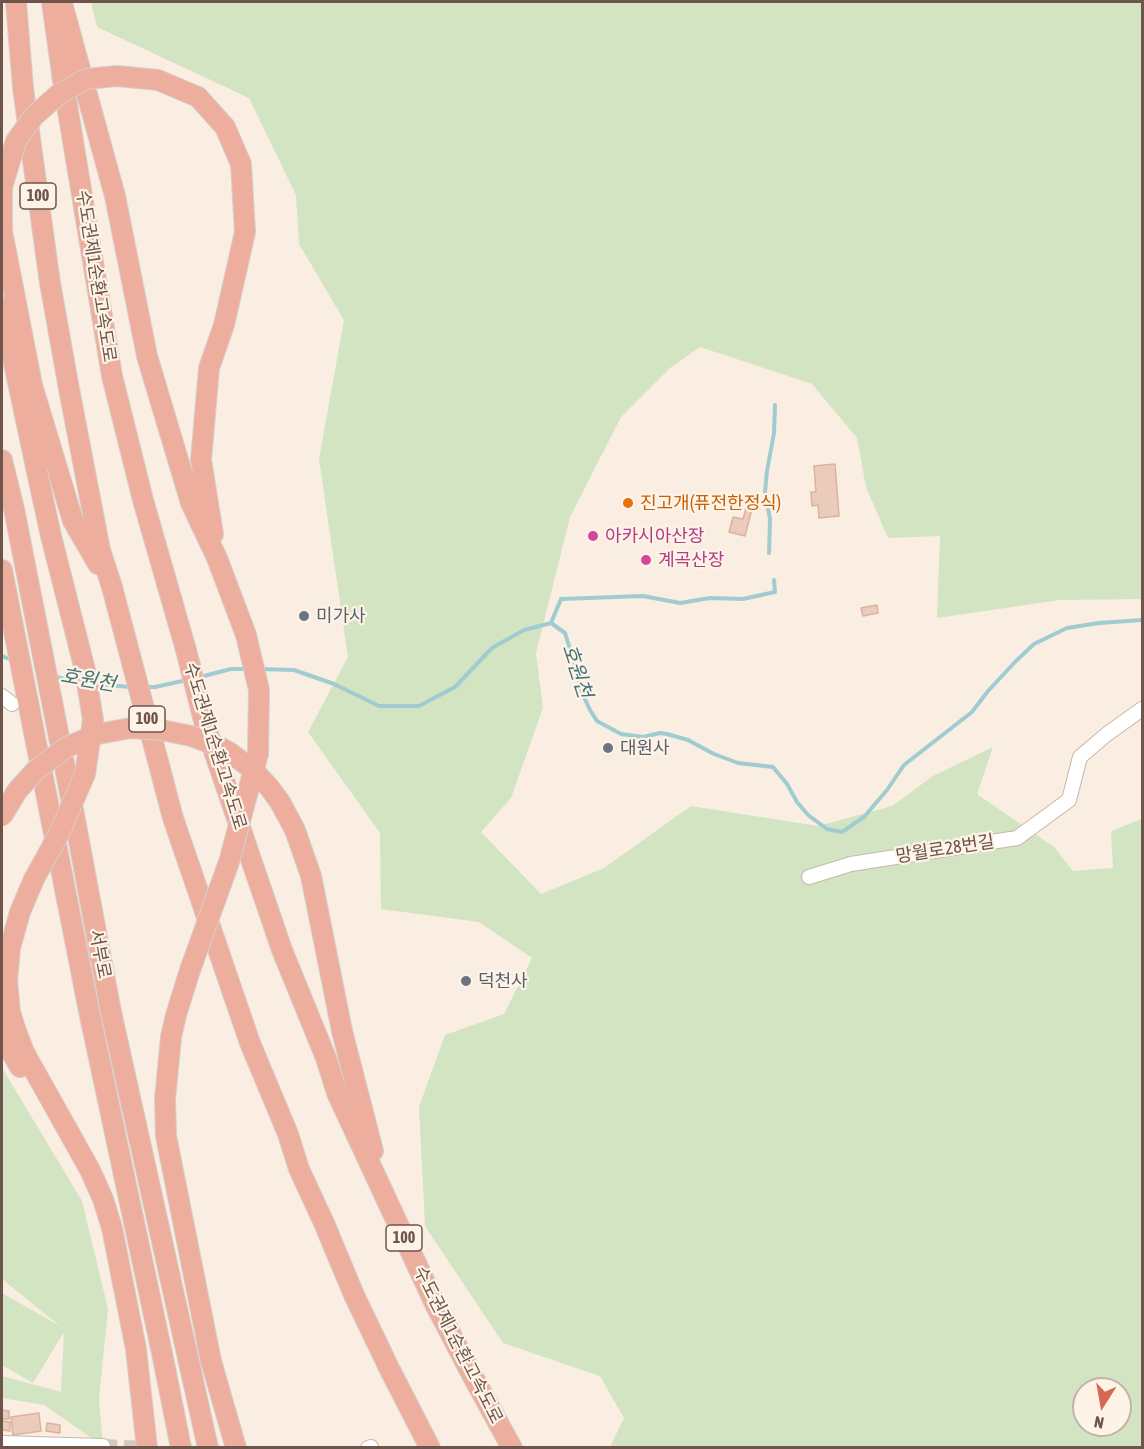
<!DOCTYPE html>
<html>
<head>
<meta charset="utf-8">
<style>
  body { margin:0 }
  #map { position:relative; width:1144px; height:1449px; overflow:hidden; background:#f9eee1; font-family:"Asap Condensed",sans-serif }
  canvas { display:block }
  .frame { position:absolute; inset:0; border:3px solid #6d554b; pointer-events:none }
  .north { position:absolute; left:1072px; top:1377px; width:60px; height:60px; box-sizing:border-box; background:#fdf3e7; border:2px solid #c3b4a9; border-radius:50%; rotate:191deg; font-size:16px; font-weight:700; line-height:24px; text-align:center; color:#6d554b }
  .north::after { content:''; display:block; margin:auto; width:21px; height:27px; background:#d76853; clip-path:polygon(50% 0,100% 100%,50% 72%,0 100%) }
</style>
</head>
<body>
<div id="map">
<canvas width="1144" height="1449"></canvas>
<div class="frame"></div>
<div class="north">N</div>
</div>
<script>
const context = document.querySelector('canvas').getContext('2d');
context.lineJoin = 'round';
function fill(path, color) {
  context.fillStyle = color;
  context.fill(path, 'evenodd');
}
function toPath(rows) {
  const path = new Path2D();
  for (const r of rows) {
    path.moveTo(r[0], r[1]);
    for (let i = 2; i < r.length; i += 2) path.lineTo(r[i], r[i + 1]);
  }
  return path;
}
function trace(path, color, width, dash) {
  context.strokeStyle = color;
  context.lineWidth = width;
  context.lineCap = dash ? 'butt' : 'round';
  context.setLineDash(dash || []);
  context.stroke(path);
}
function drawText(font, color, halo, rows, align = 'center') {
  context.font = font + ' "Asap Condensed","Noto Sans KR",sans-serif';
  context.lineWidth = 4.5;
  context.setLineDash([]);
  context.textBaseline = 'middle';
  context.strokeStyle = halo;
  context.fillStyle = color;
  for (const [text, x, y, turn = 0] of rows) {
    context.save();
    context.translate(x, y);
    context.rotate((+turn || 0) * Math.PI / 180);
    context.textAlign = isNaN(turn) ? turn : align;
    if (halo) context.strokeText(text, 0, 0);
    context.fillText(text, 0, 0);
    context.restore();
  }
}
const green = toPath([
  [91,2,1142,2,1142,599,1060,600,937,618,940,536,888,538,866,487,857,438,812,384,700,347,670,368,621,417,570,517,536,653,543,708,511,798,481,832,541,894,604,868,691,806,818,826,892,806,933,776,993,747,977,794,1054,847,1073,871,1113,868,1111,831,1142,819,1142,1447,610,1447,624,1418,600,1376,503,1343,425,1226,419,1107,445,1035,504,1014,532,958,479,922,381,909,380,833,308,732,348,657,319,459,344,320,299,244,296,195,249,98,97,27],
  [1084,1389,1120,1389,1120,1425,1084,1425],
  [2,1068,82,1201,108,1309,99,1399,103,1446,44,1405,2,1398,2,1376,61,1392,64,1332,33,1383,2,1365,2,1293,60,1326,2,1279]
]);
const stream = toPath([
  [769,553,770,519,765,492,767,471,774,433,775,405],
  [551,623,561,599,643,596,680,603,710,598,743,599,775,592,774,580],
  [2,656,12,660],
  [259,669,294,670,334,684,379,706,419,706,455,687,492,648,524,630,551,623,565,633,577,671,582,693,590,710,597,721,621,734,643,737,660,733,667,734,688,740,714,754,738,763,773,767,787,784,797,802,808,815,827,829,842,832,864,817,887,790,904,765,972,712,988,691,1015,662,1034,644,1067,628,1099,623,1142,620],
  [53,676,80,683],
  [200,677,231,669,249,669],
  [93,684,131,687],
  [144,687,155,687,187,680]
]);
const building = toPath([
  [835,464,839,516,819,518,818,505,812,506,811,492,816,492,814,466,835,464],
  [746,508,752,509,745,536,729,532,733,517,743,519,746,508],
  [877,605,878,613,863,616,861,608,877,605],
  [2,1410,9,1411,9,1419,2,1419,2,1410],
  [39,1413,41,1431,13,1435,11,1417,39,1413],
  [2,1421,10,1422,10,1431,2,1430,2,1421],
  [47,1423,60,1425,60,1433,46,1431,47,1423]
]);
const minorTunnel = toPath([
  [103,1446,145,1448]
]);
const minor = toPath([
  [2,696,12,704],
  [809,877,851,864,1017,838,1069,800,1080,757,1107,734,1142,709],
  [2,1443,103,1446],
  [368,1448,371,1447]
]);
const highway = toPath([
  [16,2,23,88,50,283,69,389,100,550,112,587,173,818,250,1043,288,1134,299,1169,324,1223,354,1295,389,1368,430,1448],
  [52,2,63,81,112,376,143,500,186,650,205,725,282,950,326,1058,337,1093,436,1306,472,1375,512,1448],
  [63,7,115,196,147,356,191,503,217,558,246,635,259,690,258,754],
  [198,97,225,127,241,164,245,232,224,325,209,368,201,460,213,534],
  [2,231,32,385,73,521,98,564],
  [2,307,37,472],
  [2,460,14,509,69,788,111,1012,208,1448],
  [2,570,90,1016,162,1353,181,1448],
  [34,879,20,912,10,948,7,981,10,1012,16,1031,24,1052,90,1170,103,1199,112,1228,136,1349,147,1448],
  [190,970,176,1015,171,1037,165,1099,166,1136,211,1361,236,1448],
  [342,1031,373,1151],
  [2,1036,20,1067]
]);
const highwayBridge = toPath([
  [2,231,2,187,16,141,34,116,59,94,86,79,117,76,158,80,198,97],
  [2,816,17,791,36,770,67,747,98,734,131,728,162,730,191,736,215,745,229,752,252,769,269,787,280,802,295,830,311,876,342,1031],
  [34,879,59,834,85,774,93,720,85,670,51,536,37,472],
  [190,970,229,862,258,754]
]);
const markers = [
  [628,503,6,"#e8710a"],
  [593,536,6,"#d1479c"],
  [646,560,6,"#d1479c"],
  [304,616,6,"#6b7280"],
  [608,748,6,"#6b7280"],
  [466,981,6,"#6b7280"]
];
const shields = [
  [38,196,36],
  [147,719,36],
  [404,1238,36]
];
const shieldNames = [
  ["100",38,196],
  ["100",147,719],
  ["100",404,1238]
];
const streetNames = [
  ["수도권제1순환고속도로",96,276,81],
  ["수도권제1순환고속도로",215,746,73],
  ["망월로28번길",945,849,-9],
  ["서부로",100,954,79],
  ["수도권제1순환고속도로",458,1345,63]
];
const foodNames = [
  ["진고개(퓨전한정식)",640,503]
];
const hotelNames = [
  ["아카시아산장",605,536],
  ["계곡산장",658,560]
];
const worshipNames = [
  ["미가사",316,616],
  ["대원사",620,748],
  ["덕천사",478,981]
];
const waterNames = [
  ["호원천",577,671,72],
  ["호원천",88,680,10]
];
fill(green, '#d2e4c2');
trace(stream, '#a0ccd1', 4);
fill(building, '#ebccbc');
trace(building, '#dcb29e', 1.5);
trace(minorTunnel, '#d6c8bc', 14, [14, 7]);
trace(minor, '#c8b6aa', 16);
trace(highway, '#d6cfcd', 22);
trace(minor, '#fff', 14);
trace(highway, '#edae9e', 20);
trace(highwayBridge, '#d6cfcd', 22, []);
trace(highwayBridge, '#edae9e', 20);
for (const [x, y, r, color] of markers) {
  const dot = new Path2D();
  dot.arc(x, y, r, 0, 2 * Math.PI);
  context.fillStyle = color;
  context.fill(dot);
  trace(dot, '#fdf3e7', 2);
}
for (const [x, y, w] of shields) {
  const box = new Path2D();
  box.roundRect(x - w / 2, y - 13, w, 26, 4.5);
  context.fillStyle = '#fdf3e7';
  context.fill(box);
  trace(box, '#6d554b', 1.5);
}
drawText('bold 16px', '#6d554b', null, shieldNames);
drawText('18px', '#6d554b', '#fdf3e7', streetNames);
drawText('18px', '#c56008', '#fdf3e7', foodNames, 'left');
drawText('18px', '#b23c85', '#fdf3e7', hotelNames, 'left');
drawText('18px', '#5b616d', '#fdf3e7', worshipNames, 'left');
drawText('italic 20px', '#447378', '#fdf3e7', waterNames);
</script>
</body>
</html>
